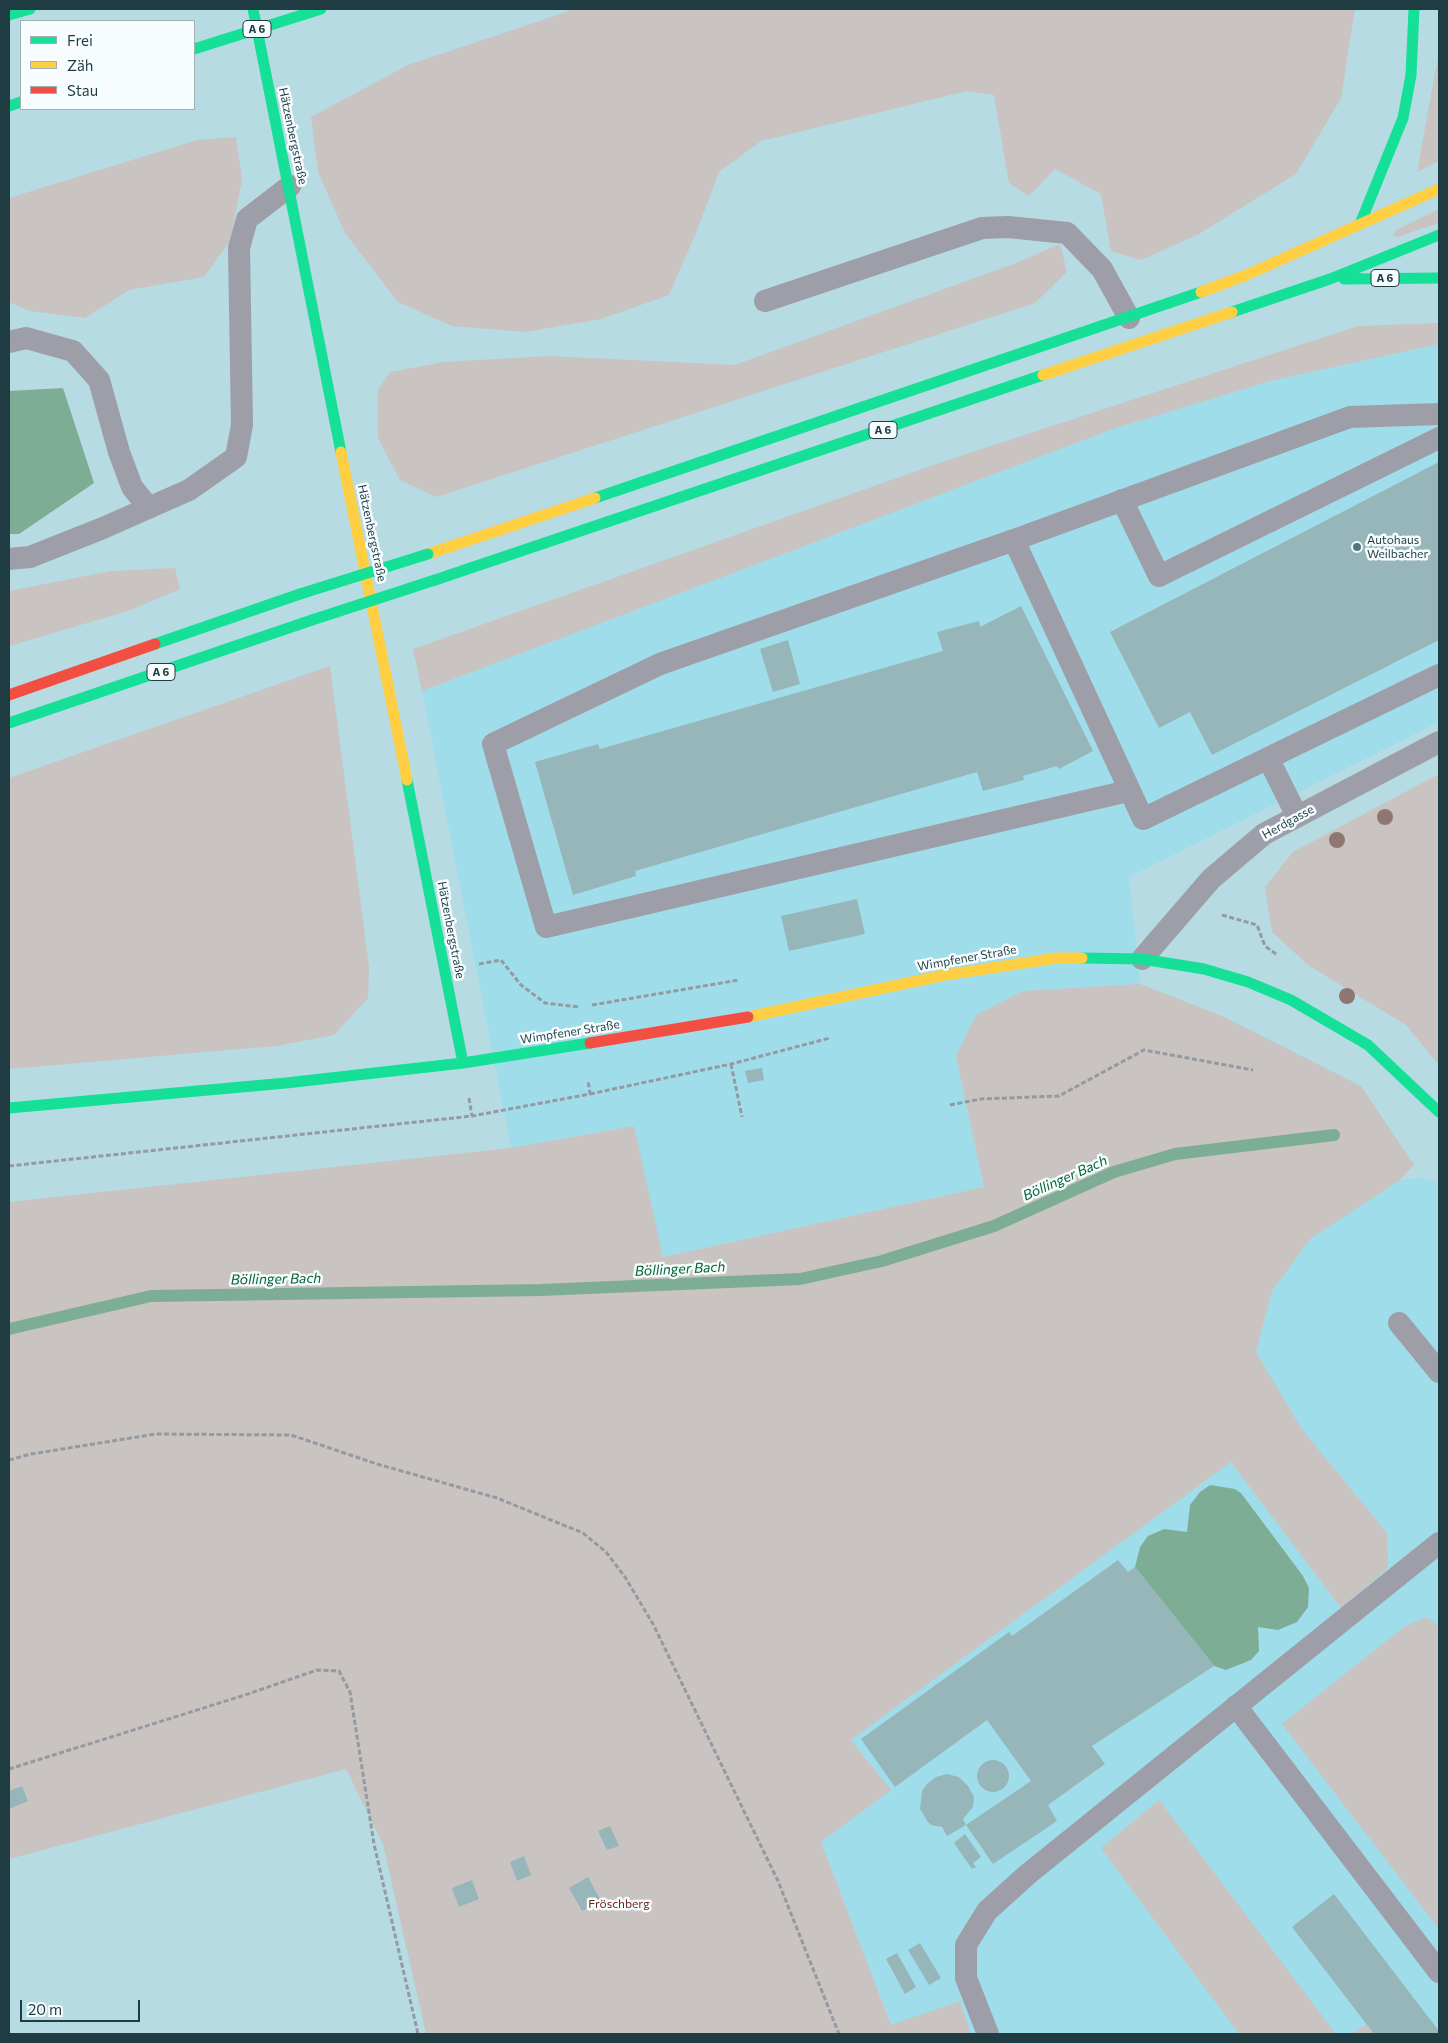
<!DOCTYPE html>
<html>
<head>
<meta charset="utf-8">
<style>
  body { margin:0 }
  #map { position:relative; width:1448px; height:2043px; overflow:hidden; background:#b6dbe3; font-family:Commissioner,sans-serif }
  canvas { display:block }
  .frame { position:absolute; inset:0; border:10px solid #1f3c42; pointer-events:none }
  .legend { position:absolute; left:20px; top:20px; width:175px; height:90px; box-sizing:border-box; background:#f7fdff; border:1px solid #a1b0b3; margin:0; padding:6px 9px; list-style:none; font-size:15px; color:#1f3c42 }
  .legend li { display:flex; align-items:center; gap:10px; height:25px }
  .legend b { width:25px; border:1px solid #a1b0b3 }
  .scale { position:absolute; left:20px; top:2000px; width:120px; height:22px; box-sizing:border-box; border:2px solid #1f3c42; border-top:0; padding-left:6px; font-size:15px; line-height:18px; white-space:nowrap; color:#1f3c42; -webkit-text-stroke:4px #f7fdff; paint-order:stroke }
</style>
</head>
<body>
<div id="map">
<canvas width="1448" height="2043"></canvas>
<div class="frame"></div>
<ul class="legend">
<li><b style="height:6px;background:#16e098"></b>Frei</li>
<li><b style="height:6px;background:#ffcf43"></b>Zäh</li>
<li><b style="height:6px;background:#f24e42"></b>Stau</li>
</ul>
<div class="scale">20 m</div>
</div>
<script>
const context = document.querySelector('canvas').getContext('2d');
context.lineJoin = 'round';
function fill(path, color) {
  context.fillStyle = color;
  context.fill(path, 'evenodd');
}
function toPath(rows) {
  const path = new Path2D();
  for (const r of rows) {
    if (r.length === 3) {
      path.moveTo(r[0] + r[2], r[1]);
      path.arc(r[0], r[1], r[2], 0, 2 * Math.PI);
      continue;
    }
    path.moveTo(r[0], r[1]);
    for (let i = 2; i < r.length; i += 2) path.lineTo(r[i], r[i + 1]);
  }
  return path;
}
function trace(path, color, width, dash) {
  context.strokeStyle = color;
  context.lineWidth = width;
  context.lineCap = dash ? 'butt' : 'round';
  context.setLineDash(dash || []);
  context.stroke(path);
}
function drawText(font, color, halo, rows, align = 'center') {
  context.font = font + ' Commissioner,sans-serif';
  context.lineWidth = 5;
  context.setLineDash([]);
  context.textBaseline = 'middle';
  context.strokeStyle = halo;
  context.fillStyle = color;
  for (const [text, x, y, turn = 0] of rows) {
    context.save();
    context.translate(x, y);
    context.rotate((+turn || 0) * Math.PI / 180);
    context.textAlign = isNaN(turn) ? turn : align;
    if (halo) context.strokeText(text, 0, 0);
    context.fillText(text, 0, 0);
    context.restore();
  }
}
const built = toPath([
  [1439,344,1439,722,1129,877,1140,984,1023,991,956,1056,984,1187,662,1257,634,1126,511,1148,422,691,1113,429,1270,381],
  [1425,1178,1439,1184,1439,2034,895,2034,821,1842,891,1790,851,1740,1231,1462,1341,1608,1387,1533,1301,1428,1256,1352,1272,1291,1310,1239,1400,1180]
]);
const green = toPath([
  [575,9,1355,9,1341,98,1296,174,1199,234,1141,260,1111,251,1101,194,1055,169,1029,196,1009,183,994,95,967,91,761,141,719,172,696,233,669,295,601,319,525,332,452,326,398,302,345,233,318,172,311,117,408,65],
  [1439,51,1439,161,1417,172],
  [236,137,242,180,230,241,204,277,129,290,85,318,30,311,9,302,9,198,197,140],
  [1439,209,1439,223,1397,237,1393,236,1396,230],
  [1060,244,1067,272,1035,303,436,497,400,480,378,438,378,390,390,372,444,362,549,356,735,365,1016,263],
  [1439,323,1439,344,1270,381,1113,429,422,691,413,649,945,461,1358,326],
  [175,568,180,589,128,611,9,646,9,591,111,571],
  [330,666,369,967,368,998,334,1035,276,1046,9,1069,9,778],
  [1439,774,1439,1065,1406,1025,1308,965,1272,932,1265,887,1293,852],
  [1140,984,1222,1016,1361,1086,1414,1165,1400,1180,1310,1239,1272,1291,1256,1352,1301,1428,1387,1533,1388,1568,1341,1608,1231,1462,851,1740,891,1790,821,1842,891,2025,960,2001,971,2034,426,2034,383,1844,346,1769,9,1859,9,1202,511,1148,634,1126,663,1257,984,1187,956,1056,976,1015,1023,991],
  [1427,1617,1439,1627,1439,1929,1282,1724,1405,1626],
  [1159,1800,1336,2034,1239,2034,1101,1848],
  [1366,2024,1374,2034,1351,2034]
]);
const water = toPath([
  [63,388,94,483,19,534,9,534,9,391],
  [1210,1485,1235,1489,1241,1493,1303,1576,1309,1588,1308,1607,1297,1622,1278,1630,1258,1627,1259,1651,1251,1660,1226,1670,1214,1666,1135,1567,1140,1547,1148,1536,1164,1529,1187,1532,1190,1505,1200,1492]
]);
const stream = toPath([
  [9,1329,151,1296,541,1290,800,1279,882,1261,994,1226,1114,1172,1175,1154,1334,1135]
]);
const building = toPath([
  [1439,462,1439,640,1212,755,1190,712,1159,728,1110,632],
  [1021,606,1093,751,1059,769,1057,766,1023,776,1024,780,983,791,977,772,635,871,636,876,573,895,535,762,598,744,600,749,943,651,937,632,979,621,980,627],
  [788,640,800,684,773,692,760,649],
  [857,899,865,934,789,951,781,916],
  [762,1068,764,1080,748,1083,745,1071],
  [1118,1560,1128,1572,1135,1567,1214,1666,1092,1746,1105,1764,1048,1805,1057,1821,993,1864,966,1825,1031,1781,987,1720,895,1787,861,1739,1009,1632,1012,1636],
  [993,1776,16],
  [947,1774,959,1777,968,1786,974,1797,973,1807,963,1819,966,1825,947,1836,942,1827,931,1825,928,1822,920,1809,922,1791,927,1784,936,1777],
  [22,1786,28,1801,9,1809,9,1791],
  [610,1826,619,1846,607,1850,598,1831],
  [965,1834,981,1857,973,1863,976,1867,972,1869,954,1843],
  [524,1856,531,1875,517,1881,510,1862],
  [588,1877,601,1901,582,1911,569,1888],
  [472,1880,479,1899,459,1907,452,1888],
  [1334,1894,1439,2031,1439,2034,1374,2034,1292,1927],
  [920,1943,941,1978,929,1985,908,1950],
  [897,1953,916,1987,905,1994,886,1959]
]);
const path = toPath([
  [1222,915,1257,925,1265,946,1276,954],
  [479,964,501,960,521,985,545,1003,579,1007],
  [592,1005,739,980],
  [731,1064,742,1117],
  [590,1094,731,1064,830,1038],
  [469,1098,472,1116],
  [950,1105,981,1099,1059,1096,1144,1050,1253,1070],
  [9,1166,472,1116,590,1094,588,1080],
  [9,1460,31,1454,156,1434,291,1435,377,1464,497,1498,583,1533,606,1552,625,1577,653,1624,778,1881,839,2034],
  [9,1769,245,1695,317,1670,339,1671,350,1692,374,1844,418,2034]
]);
const lane = toPath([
  [765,301,982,228,1008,227,1067,233,1102,269,1129,318],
  [9,342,26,338,73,351,99,380,119,452,132,487,149,508],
  [1439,414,1350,417,1014,540,1143,819,1439,675],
  [1122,500,1159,576,1439,438],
  [1014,540,660,664,493,744,546,927,1128,791],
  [9,559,30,557,103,528,189,490,236,457,242,425,239,248,247,219,290,186],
  [1269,760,1297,816],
  [1142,959,1211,879,1264,834,1439,742],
  [1399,1323,1439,1372],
  [1236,1706,1439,1972],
  [988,2034,966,1978,966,1945,987,1911,1028,1874,1439,1543]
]);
const fast = toPath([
  [253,9,341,452],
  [9,15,30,9],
  [9,106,21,102],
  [1360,224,1403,118,1411,75,1414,9],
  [1344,279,1439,278],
  [1232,312,1330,279,1439,235],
  [595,498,1201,292],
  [435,580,1043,375],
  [155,644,300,594],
  [9,723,312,620],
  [407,780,463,1063],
  [1082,958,1142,959,1204,969,1248,982,1291,1000,1368,1045,1439,1112],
  [9,1108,286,1083,463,1063,590,1043]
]);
const slow = toPath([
  [1201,292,1244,276,1439,189],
  [1043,375,1232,312],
  [341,452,407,780],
  [428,554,595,498],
  [748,1017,945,975,1057,958,1082,958]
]);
const jam = toPath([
  [9,695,155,644],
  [590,1043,748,1017]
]);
const fastBridge = toPath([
  [194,49,321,9],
  [300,594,428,554],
  [312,620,435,580]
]);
const trees = [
  [1385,817],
  [1337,840],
  [1347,996]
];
const markers = [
  [1357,547,5,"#54747a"]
];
const shields = [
  [257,29,28],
  [1385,278,28],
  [883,430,28],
  [161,672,28]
];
const shieldNames = [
  ["A 6",257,29],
  ["A 6",1385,278],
  ["A 6",883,430],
  ["A 6",161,672]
];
const streetNames = [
  ["Hätzenbergstraße",293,136,78],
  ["Hätzenbergstraße",372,533,78],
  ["Herdgasse",1288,822,-29],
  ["Hätzenbergstraße",451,930,79],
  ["Wimpfener Straße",967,958,-10],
  ["Wimpfener Straße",570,1032,-9]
];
const poiNames = [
  ["Autohaus",1367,540],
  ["Weilbacher",1367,554]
];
const parkNames = [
  ["Fröschberg",619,1904]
];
const waterNames = [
  ["Böllinger Bach",1065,1178,-24],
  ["Böllinger Bach",680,1269,-3],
  ["Böllinger Bach",276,1279,-1]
];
fill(built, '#a0ddea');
fill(green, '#c9c3c1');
fill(water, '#7dae95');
trace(stream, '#7dae95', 12);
fill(building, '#97b6b9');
trace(path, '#9499a2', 3, [5, 2.5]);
trace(lane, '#9d9ea8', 22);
trace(fast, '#16e098', 11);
trace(slow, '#ffcf43', 11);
trace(jam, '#f24e42', 11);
trace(fastBridge, '#16e098', 11);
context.fillStyle = '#907672';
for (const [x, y] of trees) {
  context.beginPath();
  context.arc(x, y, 8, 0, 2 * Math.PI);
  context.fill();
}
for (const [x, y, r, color] of markers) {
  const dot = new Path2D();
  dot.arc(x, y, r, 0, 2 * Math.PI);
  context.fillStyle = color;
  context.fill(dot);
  trace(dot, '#f7fdff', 2);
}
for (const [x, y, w] of shields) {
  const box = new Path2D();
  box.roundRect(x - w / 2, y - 8.5, w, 17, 4);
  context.fillStyle = '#f7fdff';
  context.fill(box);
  trace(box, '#1f3c42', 1);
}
drawText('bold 11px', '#1f3c42', null, shieldNames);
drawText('12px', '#1f3c42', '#f7fdff', streetNames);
drawText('12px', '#1f3c42', '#f7fdff', poiNames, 'left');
drawText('12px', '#712416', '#f7fdff', parkNames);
drawText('italic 14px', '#076433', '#f7fdff', waterNames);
</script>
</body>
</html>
